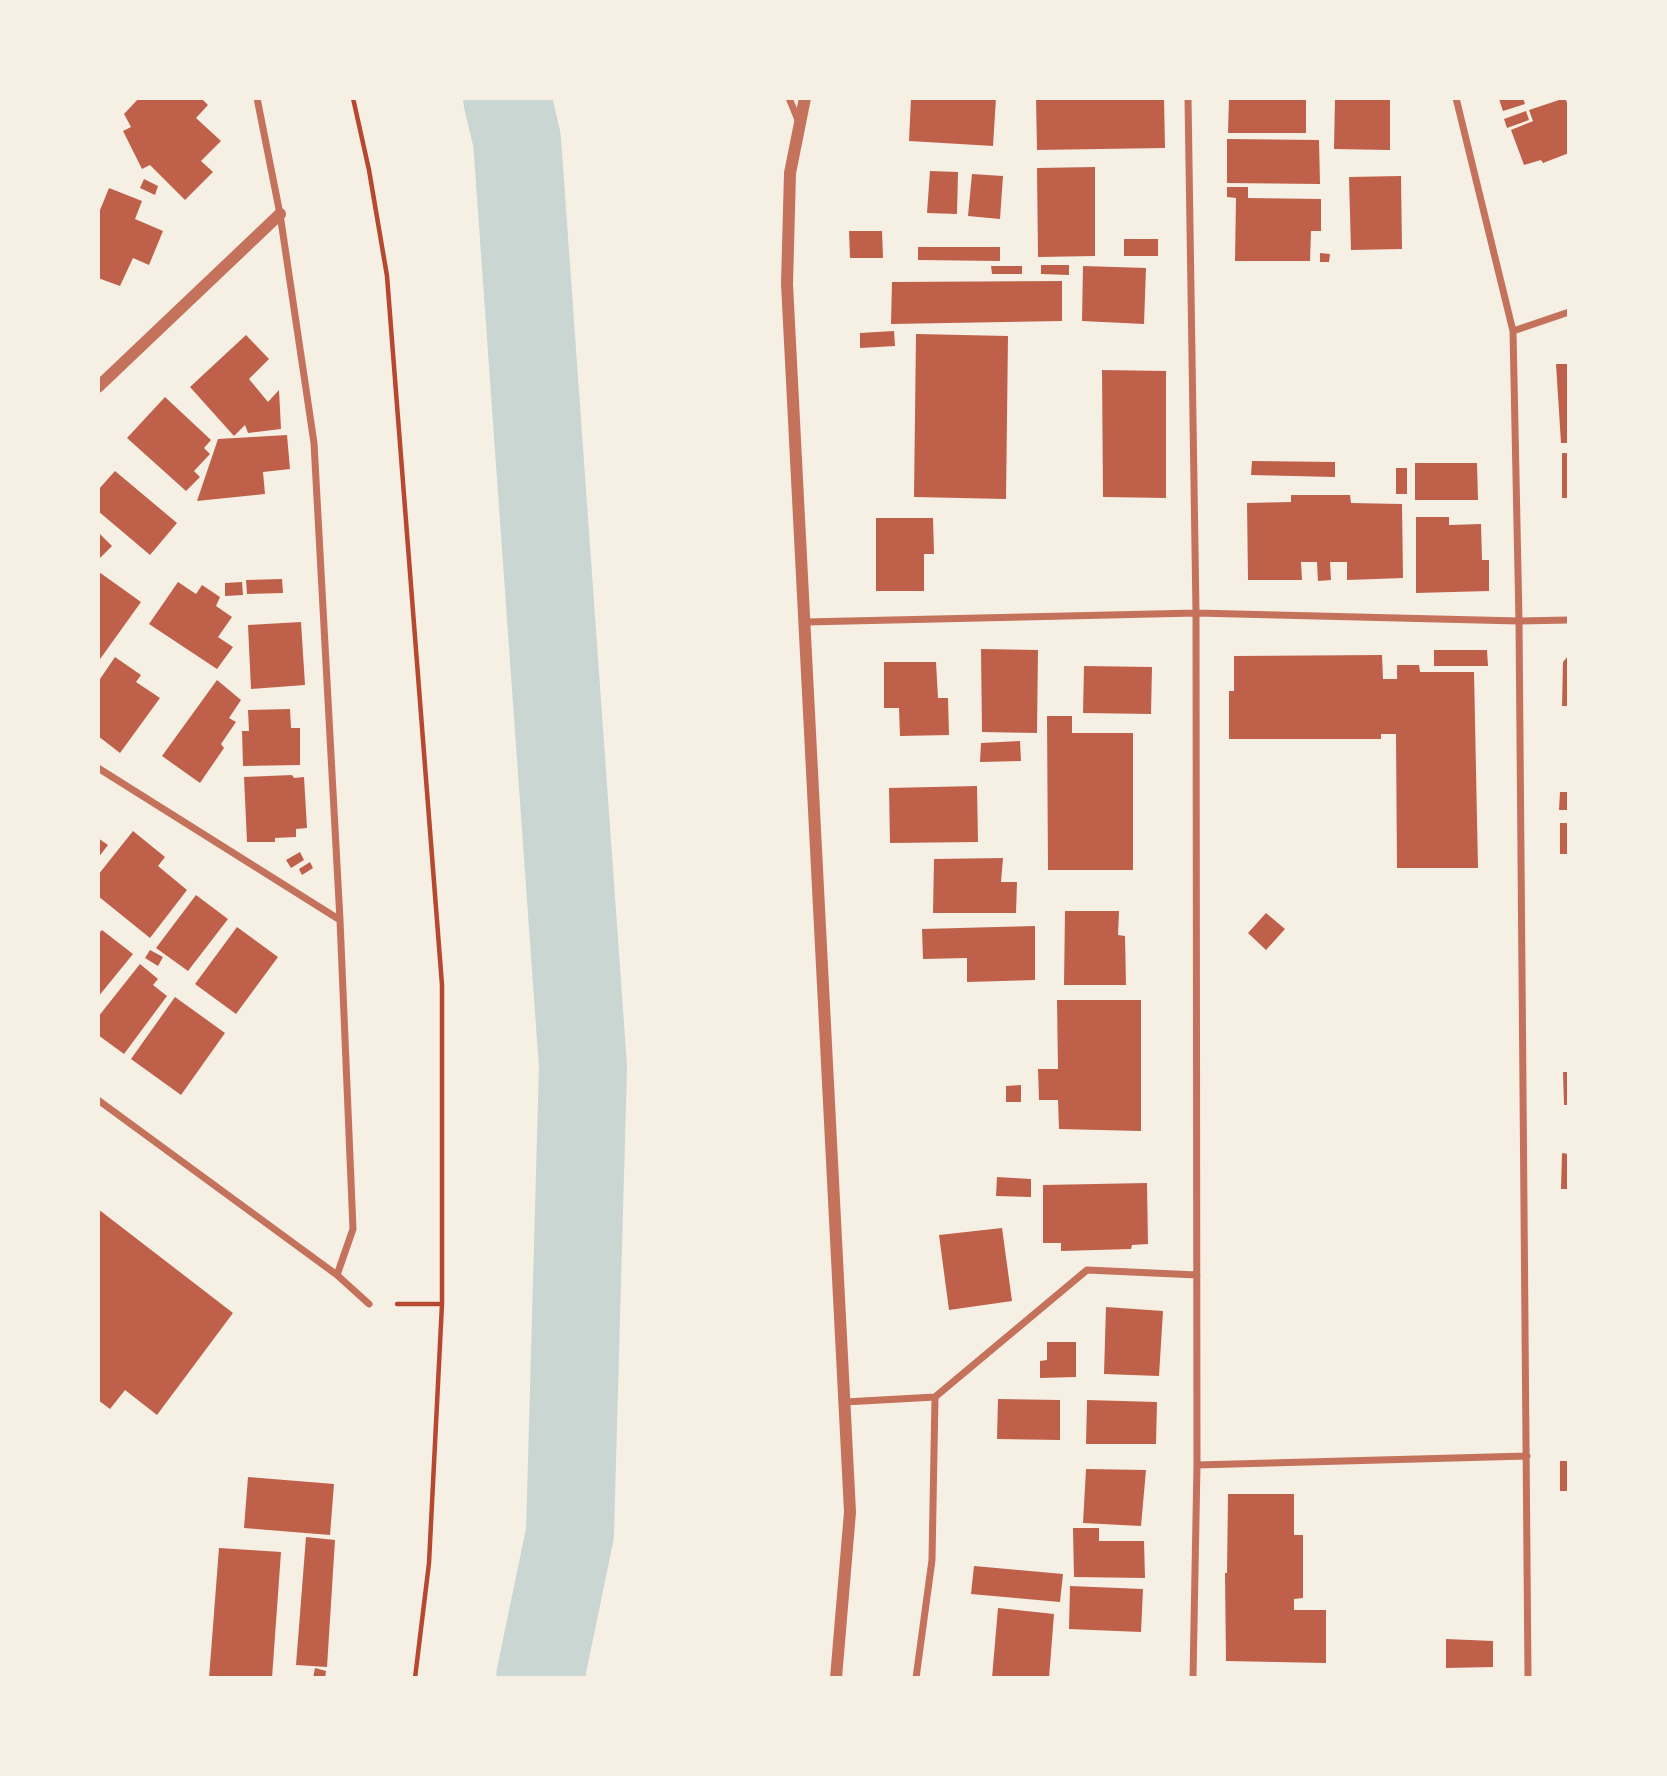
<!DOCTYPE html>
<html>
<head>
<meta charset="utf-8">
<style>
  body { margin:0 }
  #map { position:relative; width:1667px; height:1776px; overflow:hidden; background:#f6efe4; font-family:"Space Grotesk",sans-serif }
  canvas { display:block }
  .frame { position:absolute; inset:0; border:100px solid #f6efe4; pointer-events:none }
</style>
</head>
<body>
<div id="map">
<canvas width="1667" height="1776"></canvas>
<div class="frame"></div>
</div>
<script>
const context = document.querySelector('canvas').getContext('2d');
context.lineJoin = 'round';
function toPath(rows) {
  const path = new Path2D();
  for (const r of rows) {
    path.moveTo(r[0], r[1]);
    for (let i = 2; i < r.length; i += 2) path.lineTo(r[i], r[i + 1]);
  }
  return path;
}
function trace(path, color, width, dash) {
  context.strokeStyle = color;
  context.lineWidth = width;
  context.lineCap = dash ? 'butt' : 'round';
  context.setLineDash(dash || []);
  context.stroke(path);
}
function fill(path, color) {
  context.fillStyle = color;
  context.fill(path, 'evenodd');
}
const river = toPath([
  [507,98,517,140,583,1067,570,1533,540,1678]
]);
const building = toPath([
  [139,98,201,98,208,105,196,118,221,141,201,161,213,172,185,200,150,165,142,169,123,131,131,127,124,114],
  [911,98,996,98,993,146,909,141],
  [1036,98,1164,98,1165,148,1037,150],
  [1229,98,1306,98,1306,133,1228,133],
  [1335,98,1390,98,1390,150,1334,149],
  [1523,98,1525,104,1503,111,1499,99],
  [1565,98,1569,107,1569,153,1543,163,1541,160,1524,165,1511,130,1533,121,1529,110],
  [1526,111,1529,120,1507,128,1504,119],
  [1227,139,1319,140,1320,184,1227,183],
  [1095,167,1095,256,1038,257,1037,168],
  [930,171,958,172,957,214,927,213],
  [972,174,1003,176,1000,219,968,216],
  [1401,176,1402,249,1351,250,1349,177],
  [144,179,158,186,155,195,140,188],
  [1227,187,1248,187,1248,198,1321,199,1321,231,1311,231,1310,261,1235,261,1236,198,1227,197],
  [109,188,142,201,135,219,163,231,149,265,133,258,120,286,98,278,98,215],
  [849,231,882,231,883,258,850,258],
  [1124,239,1158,239,1158,256,1124,256],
  [918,247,1000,247,1000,261,918,260],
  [1320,253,1330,254,1329,262,1320,262],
  [1041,265,1069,265,1069,275,1041,274],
  [991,266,1022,266,1022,274,992,274],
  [1083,266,1146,268,1144,324,1082,321],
  [1062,281,1062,321,891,324,892,282],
  [894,331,895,346,860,348,860,333],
  [916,334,1008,336,1006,499,914,497],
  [246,335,269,359,249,379,268,402,279,390,281,429,248,433,245,425,234,436,190,387],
  [1556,364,1569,364,1569,443,1561,443],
  [1102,370,1166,371,1166,498,1103,497],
  [165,397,211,440,204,448,210,454,194,471,200,477,186,491,127,438],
  [287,435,290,469,263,472,265,494,197,501,218,439],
  [1562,453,1569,453,1569,498,1562,498],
  [1252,461,1335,462,1335,477,1251,475],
  [1415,463,1477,463,1478,500,1415,500],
  [1396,468,1407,468,1407,494,1396,494],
  [115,471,177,523,150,555,98,511,98,490],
  [1291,495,1350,495,1351,503,1402,504,1403,578,1347,580,1347,562,1330,562,1331,580,1318,581,1317,562,1301,562,1302,580,1248,580,1247,503,1291,502],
  [1416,517,1449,517,1449,525,1481,524,1482,560,1489,560,1489,591,1416,593],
  [876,518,933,518,934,554,924,554,924,591,876,591],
  [98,532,112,546,98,560],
  [99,572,141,602,98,662,98,574],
  [282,579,283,593,247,594,246,580],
  [178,582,196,594,202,585,220,597,216,606,232,617,218,637,233,647,217,669,149,624],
  [242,582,243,595,225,596,225,583],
  [301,622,305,685,251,689,248,625],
  [981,649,1038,650,1037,733,982,732],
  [1434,650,1487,650,1488,666,1434,666],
  [1382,655,1383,679,1397,679,1397,665,1419,665,1420,672,1474,672,1478,868,1397,868,1396,734,1381,734,1381,739,1229,739,1229,691,1234,691,1234,656],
  [1569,655,1569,706,1562,706,1563,662],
  [115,657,141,675,136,682,160,698,120,753,98,736,98,682],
  [884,662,936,662,938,698,948,698,949,735,900,736,899,708,884,708],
  [1084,666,1152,667,1151,714,1083,713],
  [217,680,241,700,229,718,236,722,221,744,224,748,200,783,162,756],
  [290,709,291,728,300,728,300,765,243,766,242,731,249,731,248,710],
  [1047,716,1072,716,1072,733,1133,733,1133,870,1048,870],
  [1020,741,1021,761,980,762,981,743],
  [292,775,294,778,304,777,307,828,296,829,296,837,275,838,275,842,247,842,244,777],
  [977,786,978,842,890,843,889,788],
  [1560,792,1569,792,1569,810,1559,810],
  [1560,823,1569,823,1569,854,1560,854],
  [133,831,165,857,158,866,187,890,150,938,98,896,98,875],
  [98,838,108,845,98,858],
  [300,852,304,860,291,868,286,860],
  [1003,858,1001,882,1017,882,1016,913,933,913,934,859],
  [310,862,313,868,302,875,299,869],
  [196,895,228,919,188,971,156,948],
  [1065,911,1119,911,1118,935,1125,936,1126,985,1064,985],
  [1266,913,1285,929,1266,950,1248,933],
  [1035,926,1035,980,967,982,967,958,923,959,922,929],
  [237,927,278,957,236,1014,195,984],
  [102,930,133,954,98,997,98,934],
  [150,950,163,957,158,966,145,958],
  [140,964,158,979,153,985,167,996,124,1054,98,1035,98,1017],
  [175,997,225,1033,181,1095,131,1059],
  [1057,1000,1141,1000,1141,1131,1059,1129,1058,1100,1039,1100,1038,1069,1058,1069],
  [1563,1072,1569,1072,1569,1105,1564,1105],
  [1021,1085,1021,1102,1006,1102,1006,1086],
  [1562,1153,1569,1154,1569,1189,1561,1189],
  [997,1177,1031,1179,1031,1197,996,1196],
  [1147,1183,1148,1244,1132,1245,1131,1249,1061,1251,1061,1243,1043,1243,1043,1185],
  [98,1209,233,1313,157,1415,125,1390,110,1409,98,1400],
  [1002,1228,1012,1301,949,1310,939,1235],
  [1106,1307,1163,1311,1159,1376,1104,1374],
  [1047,1342,1076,1342,1076,1377,1040,1378,1040,1361,1047,1360],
  [998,1399,1060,1400,1060,1440,997,1439],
  [1087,1400,1157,1402,1156,1444,1086,1444],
  [1567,1456,1569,1456,1569,1491,1560,1491,1560,1461,1567,1461],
  [1086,1469,1146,1470,1141,1526,1083,1523],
  [248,1477,334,1484,330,1535,244,1528],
  [1228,1494,1294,1494,1294,1535,1303,1535,1303,1598,1294,1599,1294,1610,1326,1610,1326,1663,1226,1661,1225,1573,1227,1573],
  [1073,1528,1099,1528,1099,1541,1144,1541,1145,1578,1074,1577],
  [306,1537,335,1540,327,1667,296,1665],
  [219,1548,281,1552,272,1678,209,1678],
  [974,1566,1063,1574,1060,1602,971,1594],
  [1070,1586,1143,1589,1141,1632,1069,1629],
  [998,1608,1054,1614,1049,1678,992,1678],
  [1446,1639,1493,1641,1493,1667,1446,1668],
  [315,1668,326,1671,325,1678,313,1678]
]);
const path = toPath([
  [353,98,369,170,387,276,442,985,442,1304,429,1563,415,1678],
  [397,1304,442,1304]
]);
const minor = toPath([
  [789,98,798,120],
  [1188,98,1196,613,1197,1465,1193,1678],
  [1456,98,1513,331,1519,621,1528,1678],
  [1513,331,1569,312],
  [806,622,1196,613,1519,621,1569,620],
  [98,768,340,920],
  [98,1100,337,1275,353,1229,340,920,314,443,280,214,257,98],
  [337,1275,369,1304],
  [845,1402,935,1397,1087,1270,1197,1275],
  [1197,1465,1527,1456],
  [916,1678,932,1560,935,1397]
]);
const tertiary = toPath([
  [805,98,790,173,787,284,850,1512,836,1678],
  [98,387,280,214]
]);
trace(river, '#c9d6d2', 88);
fill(building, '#bf614a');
trace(path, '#b5482f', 4.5);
trace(minor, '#c5725c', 7);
trace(tertiary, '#c5725c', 12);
</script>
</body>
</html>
